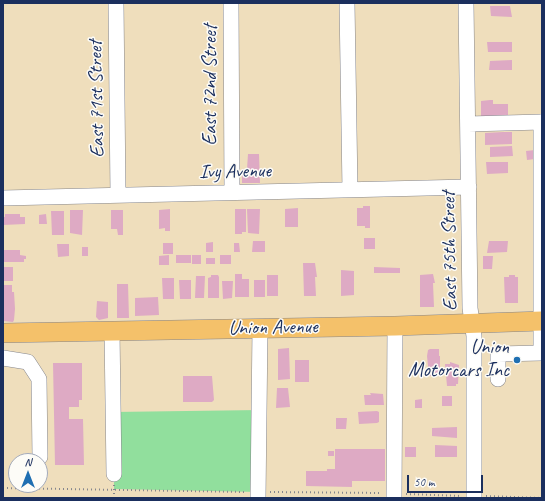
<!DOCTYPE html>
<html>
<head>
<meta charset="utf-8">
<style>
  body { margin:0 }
  #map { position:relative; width:545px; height:501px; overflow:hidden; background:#efdebc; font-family:Caveat,sans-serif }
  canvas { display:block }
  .frame { position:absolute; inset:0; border:4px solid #1b2f5e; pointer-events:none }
  .north { position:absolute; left:8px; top:453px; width:40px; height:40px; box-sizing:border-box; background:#fdfcf7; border:1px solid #a3aaba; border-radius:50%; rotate:0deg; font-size:11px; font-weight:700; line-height:16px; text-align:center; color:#1b2f5e }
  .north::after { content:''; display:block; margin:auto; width:14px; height:18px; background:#1f6fb2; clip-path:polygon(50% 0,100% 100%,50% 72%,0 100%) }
  .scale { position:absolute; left:407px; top:475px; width:76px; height:18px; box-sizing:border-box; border:2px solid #1b2f5e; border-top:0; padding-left:5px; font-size:12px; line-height:14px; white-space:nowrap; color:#1b2f5e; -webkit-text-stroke:3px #fdfcf7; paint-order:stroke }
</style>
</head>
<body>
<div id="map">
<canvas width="545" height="501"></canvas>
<div class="frame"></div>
<div class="north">N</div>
<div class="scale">50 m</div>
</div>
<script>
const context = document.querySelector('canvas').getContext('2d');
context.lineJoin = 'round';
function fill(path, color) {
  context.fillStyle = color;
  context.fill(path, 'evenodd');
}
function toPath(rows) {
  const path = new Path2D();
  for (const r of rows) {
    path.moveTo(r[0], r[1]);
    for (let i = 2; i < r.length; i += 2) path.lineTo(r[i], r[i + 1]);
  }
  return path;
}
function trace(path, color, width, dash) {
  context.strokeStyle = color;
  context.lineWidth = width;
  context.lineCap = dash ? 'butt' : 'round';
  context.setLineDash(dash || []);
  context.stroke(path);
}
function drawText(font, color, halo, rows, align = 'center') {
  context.font = font + ' Caveat,sans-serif';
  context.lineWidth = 3;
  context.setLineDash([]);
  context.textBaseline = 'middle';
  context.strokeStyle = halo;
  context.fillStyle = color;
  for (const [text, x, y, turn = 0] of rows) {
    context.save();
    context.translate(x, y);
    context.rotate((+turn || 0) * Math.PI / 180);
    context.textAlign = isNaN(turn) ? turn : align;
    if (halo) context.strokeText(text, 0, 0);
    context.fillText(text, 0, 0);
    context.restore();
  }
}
const green = toPath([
  [260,410,258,492,114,489,113,412]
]);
const building = toPath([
  [490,6,510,6,512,17,491,16],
  [487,42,512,42,512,52,488,52],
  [512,60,512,70,489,70,490,61],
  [490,100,493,100,493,104,508,104,508,116,481,116,481,101],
  [503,132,512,132,512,144,485,145,485,133],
  [512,146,513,156,490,157,490,147],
  [535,150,535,159,527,160,526,151],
  [248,154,259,154,260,183,242,183,242,169,247,169],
  [486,162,508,162,508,173,487,174],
  [363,206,370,206,370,228,365,228,365,226,357,226,357,208,363,208],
  [298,208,298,227,285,227,285,209],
  [170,209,170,231,165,231,165,228,159,229,159,210],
  [235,209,246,209,246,232,242,232,242,234,235,234],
  [247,209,260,209,259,234,248,233],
  [70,210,83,210,82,235,70,233],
  [111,210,123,210,123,235,118,235,117,229,111,229],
  [51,211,64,211,64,235,52,235],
  [5,214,20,214,20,217,25,217,25,224,3,225,3,217,5,217],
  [46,214,47,224,39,224,39,215],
  [364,238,375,238,375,249,364,249],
  [253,241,265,241,265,252,252,252],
  [489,241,508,241,507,252,487,253],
  [213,242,213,252,206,252,206,243],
  [163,243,173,243,173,254,163,254],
  [234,243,239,243,240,252,234,252],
  [57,244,69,244,69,256,58,257],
  [82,247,88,247,88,256,82,256],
  [3,250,20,250,20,255,26,256,26,259,24,259,24,262,3,262],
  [169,255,169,265,159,265,159,256],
  [176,255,191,255,191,263,176,263],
  [192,255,201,255,201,264,192,264],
  [220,255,231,255,231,264,220,264],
  [483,256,493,256,492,269,483,269],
  [206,258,215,258,215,264,206,264],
  [303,263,315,263,317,277,315,277,316,296,304,296],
  [3,267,13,267,13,281,3,281],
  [374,267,400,268,400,273,374,273],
  [341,270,354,271,354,295,341,296],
  [235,274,242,274,242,279,249,279,249,297,235,297],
  [433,274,435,283,433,283,434,307,420,307,420,275],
  [211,275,218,275,219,277,219,298,208,298,208,278,211,277],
  [267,275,278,275,278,296,267,296],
  [509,275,515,275,515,277,518,277,518,303,505,303,504,277,509,277],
  [196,276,205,276,204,298,195,298],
  [162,278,174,278,174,299,163,299],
  [179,280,191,280,191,299,180,299],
  [254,280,265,280,265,297,254,297],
  [222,281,233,281,232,298,223,299],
  [117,284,128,284,129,318,117,318],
  [3,285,12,285,12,292,14,292,15,309,14,320,13,322,3,321],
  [158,297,159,315,135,316,135,298],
  [97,301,108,302,108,318,99,320,96,317],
  [289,348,290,379,278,380,278,349],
  [430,349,439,349,439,356,440,356,440,376,429,376,427,356,428,350],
  [295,360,309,360,309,382,295,382],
  [450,362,459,365,458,384,456,384,456,386,447,386,445,364,450,364],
  [53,363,82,363,82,400,79,400,79,407,69,407,69,419,83,419,84,465,55,465],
  [183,376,212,376,214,400,212,402,183,402],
  [277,388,288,388,290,407,276,408],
  [370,393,383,394,384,405,365,405,364,395,371,395],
  [442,396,452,396,452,406,442,406],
  [422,399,422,408,415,408,415,400],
  [377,411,379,412,379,422,377,423,359,424,358,412],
  [336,418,347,418,346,429,336,429],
  [457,427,457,438,432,436,432,428],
  [435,445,457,446,457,457,435,457],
  [405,447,416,447,416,457,405,457],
  [335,449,385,449,385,481,352,481,352,487,306,486,306,471,327,471,327,469,335,469],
  [328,451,334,451,334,456,328,456]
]);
const path = toPath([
  [114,485,114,498],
  [3,488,246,492],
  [270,492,382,493],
  [406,494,462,496],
  [486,496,542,498]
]);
const minor = toPath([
  [116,3,118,195],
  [231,3,232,192],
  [347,3,350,190],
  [466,3,470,308,474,336,474,498],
  [468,124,542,122],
  [3,198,469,187],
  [112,331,114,474],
  [3,358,28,362,39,379,40,457],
  [498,379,498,354,541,353,541,122],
  [258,498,260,329],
  [394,498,395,326]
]);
const major = toPath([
  [3,333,395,326,542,321]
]);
const markers = [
  [517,360,4,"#1f6fb2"]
];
const streetNames = [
  ["East 72nd Street",211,85,-90],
  ["East 71st Street",97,99,-91],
  ["Ivy Avenue",235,172,-1],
  ["East 75th Street",450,251,-91],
  ["Union Avenue",273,328,-1]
];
const poiNames = [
  ["Union",509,348],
  ["Motorcars Inc",509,371]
];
fill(green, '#91df9d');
fill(building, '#deaac4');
trace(minor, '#85868d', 16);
trace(major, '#85868d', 20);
trace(path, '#85868d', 2, [1, 3]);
trace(minor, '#fff', 15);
trace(major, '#f4c16a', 19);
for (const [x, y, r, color] of markers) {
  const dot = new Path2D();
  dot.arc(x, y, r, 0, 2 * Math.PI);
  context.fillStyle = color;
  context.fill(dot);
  trace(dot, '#fdfcf7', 1.5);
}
drawText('20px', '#1b2f5e', '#fdfcf7', streetNames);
drawText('20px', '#1b2f5e', '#fdfcf7', poiNames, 'right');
</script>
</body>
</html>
